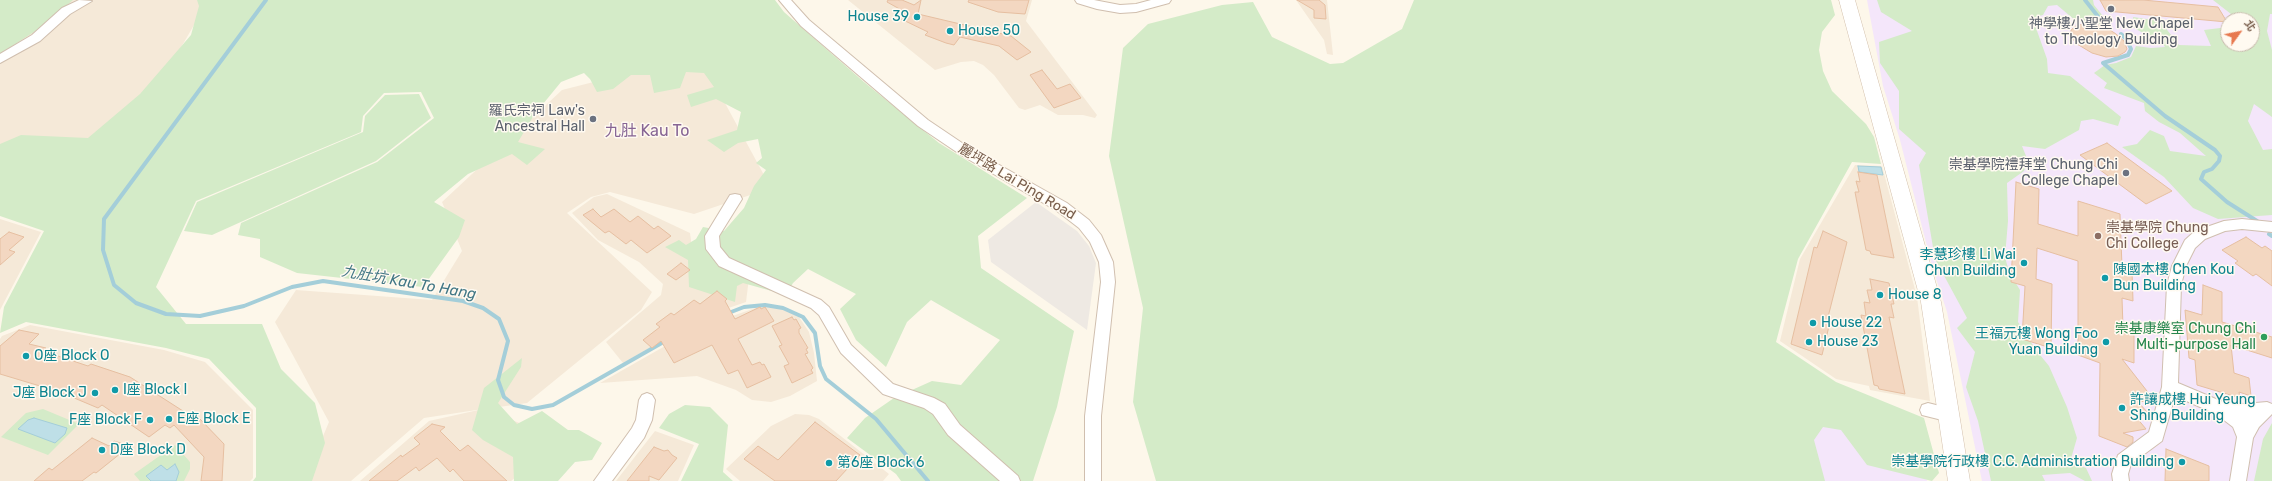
<!DOCTYPE html>
<html>
<head>
<meta charset="utf-8">
<style>
  body { margin:0 }
  #map { position:relative; width:2272px; height:481px; overflow:hidden; background:#fdf7ea; font-family:Rubik,"Noto Sans TC",sans-serif }
  canvas { display:block }
  .north { position:absolute; left:2220px; top:12px; width:40px; height:40px; box-sizing:border-box; background:#fffaf1; border:1px solid #c9bcaf; border-radius:50%; rotate:57deg; font-size:11px; font-weight:700; line-height:16px; text-align:center; color:#795e4c }
  .north::after { content:''; display:block; margin:auto; width:14px; height:18px; background:#e7794f; clip-path:polygon(50% 0,100% 100%,50% 72%,0 100%) }
</style>
</head>
<body>
<div id="map">
<canvas width="2272" height="481"></canvas>
<div class="north">北</div>
</div>
<script>
const context = document.querySelector('canvas').getContext('2d');
context.lineJoin = 'round';
function fill(path, color) {
  context.fillStyle = color;
  context.fill(path, 'evenodd');
}
function toPath(rows) {
  const path = new Path2D();
  for (const r of rows) {
    path.moveTo(r[0], r[1]);
    for (let i = 2; i < r.length; i += 2) path.lineTo(r[i], r[i + 1]);
  }
  return path;
}
function trace(path, color, width, dash) {
  context.strokeStyle = color;
  context.lineWidth = width;
  context.lineCap = dash ? 'butt' : 'round';
  context.setLineDash(dash || []);
  context.stroke(path);
}
function drawText(font, color, halo, rows, align = 'center') {
  context.font = font + ' Rubik,"Noto Sans TC",sans-serif';
  context.lineWidth = 3;
  context.setLineDash([]);
  context.textBaseline = 'middle';
  context.strokeStyle = halo;
  context.fillStyle = color;
  for (const [text, x, y, turn = 0] of rows) {
    context.save();
    context.translate(x, y);
    context.rotate((+turn || 0) * Math.PI / 180);
    context.textAlign = isNaN(turn) ? turn : align;
    if (halo) context.strokeText(text, 0, 0);
    context.fillText(text, 0, 0);
    context.restore();
  }
}
const residential = toPath([
  [21,0,207,0,208,1,144,111,0,183,0,21],
  [848,0,1032,0,1026,21,1097,115,1095,118,1083,115,1058,115,1040,105,1025,110,1019,108,994,75,983,65,974,61,961,62,935,70],
  [1296,0,1327,0,1333,55,1327,54,1324,40],
  [706,68,771,188,694,214,610,192,591,197,567,213,652,292,641,310,527,403,485,409,539,431,542,457,511,481,360,481,429,421,483,409,424,418,351,481,304,481,329,422,275,322,296,290,432,300,462,251,442,202,562,90,641,70],
  [1855,165,1882,166,1917,297,1930,401,1870,390,1869,386,1836,379,1780,341,1800,259],
  [607,194,690,233,693,255,749,278,746,302,708,315,623,363,606,342,661,295,663,284,639,262,598,240,572,213,594,197],
  [0,219,41,232,0,310],
  [767,304,797,314,809,332,814,353,817,381,790,396,771,402,752,400,736,390,697,376,600,383,695,329],
  [30,325,164,350,205,362,253,410,253,478,250,481,0,481,0,339,2,336],
  [795,414,809,415,819,419,889,474,883,481,740,481,726,469,771,426],
  [655,431,694,445,678,481,616,481]
]);
const industrial = toPath([
  [1036,202,1077,231,1089,246,1096,263,1087,330,991,262,988,240]
]);
const education = toPath([
  [1867,0,2272,0,2272,481,1982,481,1947,312,1932,266,1900,140,1883,86],
  [2228,20,2252,20,2252,44,2228,44],
  [1806,417,1916,435,1927,481,1817,481]
]);
const green = toPath([
  [0,0,73,0,43,26,0,54],
  [197,0,775,0,784,12,864,82,939,143,1027,198,978,236,981,268,1074,331,1057,407,1033,481,901,481,896,474,847,438,865,418,894,398,932,381,961,385,1000,340,931,300,907,322,886,367,856,340,840,309,856,294,808,269,793,283,786,295,743,283,737,286,735,302,689,287,688,260,665,247,679,240,686,245,696,239,703,227,724,231,744,208,754,186,766,170,756,163,762,158,758,139,738,143,724,152,707,140,737,130,741,112,716,99,691,107,687,95,714,87,704,73,686,72,680,88,654,93,650,75,631,75,613,89,597,92,590,79,584,73,561,82,534,115,518,142,545,149,527,165,512,154,468,174,434,202,465,220,459,237,423,287,297,273,260,257,260,239,238,235,241,223,377,162,434,118,421,92,384,93,363,116,361,132,196,201,156,287,186,324,262,324,281,369,315,403,325,443,312,481,253,481,256,477,256,408,209,359,166,348,26,322,0,333,4,307,44,231,0,216,0,144,21,135,88,138,140,94,191,35,199,6],
  [1414,0,1831,0,1835,15,1822,32,1819,50,1823,71,1832,91,1866,124,1874,137,1881,164,1852,162,1798,259,1776,342,1836,382,1924,418,1939,473,1932,481,1867,465,1841,430,1823,427,1814,440,1825,481,1156,481,1133,402,1143,308,1109,156,1123,48,1148,24,1222,5,1253,2,1272,37,1330,64,1343,63,1402,29],
  [1877,0,2093,0,2094,5,2111,26,2076,21,2057,5,2048,6,2043,15,2028,19,2036,28,2047,59,2048,73,2070,76,2121,117,2118,126,2093,119,2081,121,2079,130,2045,149,2022,146,2028,161,2024,171,2007,183,2008,221,2005,257,2009,272,2020,290,2018,322,2036,350,2049,366,2067,407,2077,438,2070,462,2086,468,2092,481,2085,481,2070,473,2042,475,2045,481,1991,481,1978,421,1966,387,1975,352,1957,328,1967,318,1935,259,1919,165,1926,153,1899,129,1899,91,1880,63,1879,42,1912,31,1881,12],
  [2213,0,2272,0,2272,14,2270,14,2267,31,2272,50,2272,117,2254,104,2248,121,2263,150,2272,149,2272,215,2218,219,2193,208,2164,177,2122,147,2137,144,2150,130,2164,136,2170,151,2206,156,2180,133,2159,122,2145,111,2144,103,2104,88,2107,83,2094,73,2105,65,2116,63,2131,57,2136,46,2151,48,2165,47,2163,44,2134,28,2133,17,2160,21,2179,45,2211,46,2204,30,2228,27,2228,44,2252,44,2252,20,2233,20,2231,14],
  [419,94,431,118,376,161,212,235,184,231,197,202,363,132,365,116,385,95],
  [522,358,521,367,498,403,517,424,542,411,568,430,579,430,602,443,592,460,575,462,558,481,514,481,513,457,483,440,472,430,484,388],
  [685,405,710,407,728,425,723,472,733,481,681,481,699,444,659,428,669,414],
  [43,409,79,424,48,455,1,437,26,413],
  [2272,423,2272,481,2254,481,2263,439],
  [175,445,190,462,190,469,184,481,140,481,134,474]
]);
const water = toPath([
  [1858,166,1881,167,1883,175,1859,172,1858,166],
  [34,418,67,428,65,434,55,443,18,429,28,420,34,418],
  [175,464,179,472,176,481,151,481,146,476,161,465,167,470,175,464]
]);
const stream = toPath([
  [266,0,104,219,103,250,114,285,136,303,166,314,200,316,244,306,292,287,323,281,463,301,483,308,499,319,508,341,498,380,504,397,514,405,532,409,553,405,667,340],
  [2085,0,2100,19],
  [2104,24,2110,27],
  [2121,34,2127,40,2131,49,2128,55,2103,63,2165,116,2215,150,2220,156,2219,161,2212,169,2204,172,2201,179,2227,202,2257,221],
  [2269,234,2272,236],
  [726,314,744,307,765,305,783,308,803,317,815,333,820,366,826,379,876,419,928,481]
]);
const building = toPath([
  [888,0,902,0,914,5,921,0,918,14,1011,36,1031,52,1017,60,999,46,960,37,954,45,946,43,925,35,928,32,899,18,905,12,887,2,888,0],
  [969,0,1029,0,1025,14,998,12,968,2,969,0],
  [1297,0,1319,0,1325,5,1326,19,1314,18,1314,10,1297,0],
  [2100,0,2143,0,2218,7,2227,22,2106,11,2100,0],
  [2089,24,2104,26,2116,34,2124,41,2127,49,2125,52,2118,56,2106,57,2092,53,2077,44,2071,37,2071,30,2077,25,2089,24],
  [1042,70,1057,89,1070,84,1081,98,1054,108,1030,75,1042,70],
  [2107,143,2172,191,2146,204,2080,155,2107,143],
  [1858,172,1877,175,1894,258,1871,254,1870,251,1866,250,1855,192,1859,192,1856,181,1860,182,1858,172],
  [2016,182,2039,189,2038,224,2078,236,2078,201,2120,214,2122,267,2132,271,2133,301,2122,298,2123,327,2134,330,2134,363,2122,359,2154,400,2138,402,2149,414,2136,417,2146,429,2123,433,2133,437,2133,442,2127,447,2099,436,2100,363,2078,355,2078,261,2037,248,2036,279,2052,284,2051,348,2022,339,2025,286,2011,282,2016,182],
  [593,209,601,217,614,209,630,222,638,216,654,229,658,226,671,236,647,253,631,240,626,244,609,231,605,233,583,215,593,209],
  [1823,231,1847,242,1827,321,1830,322,1822,355,1791,344,1814,247,1817,248,1823,231],
  [9,232,24,237,9,250,15,252,0,265,0,239,9,232],
  [2246,237,2262,248,2265,246,2272,251,2272,286,2256,274,2253,276,2235,263,2238,261,2222,250,2246,237],
  [681,263,690,270,676,280,667,274,681,263],
  [1870,279,1889,283,1894,304,1891,304,1894,318,1889,317,1905,394,1879,389,1878,386,1874,385,1861,315,1866,316,1864,302,1870,303,1867,290,1872,290,1870,279],
  [2203,285,2222,292,2222,322,2272,337,2272,358,2231,345,2234,373,2249,378,2251,396,2239,392,2240,398,2197,385,2195,360,2189,358,2185,310,2202,315,2203,285],
  [717,291,727,299,725,301,735,319,760,307,761,309,765,307,774,321,738,339,752,365,760,362,762,365,764,364,771,377,747,388,738,370,728,374,712,345,674,363,661,341,652,348,643,340,660,327,656,324,671,313,674,315,694,300,700,304,717,291],
  [792,317,794,320,796,319,801,328,799,329,799,333,808,348,806,349,808,353,805,354,813,368,811,370,813,373,792,383,784,366,789,364,779,346,782,345,772,326,792,317],
  [19,330,39,334,29,344,46,348,43,351,88,366,91,364,130,377,197,420,199,418,224,444,222,481,201,481,204,457,174,425,170,428,165,425,149,437,102,405,98,408,60,392,0,374,0,346,19,330],
  [815,422,860,455,836,481,775,481,744,459,758,446,778,460,815,422],
  [432,424,445,427,440,431,460,451,468,445,507,481,464,481,453,469,450,472,437,458,419,471,416,467,397,481,369,481,401,455,402,457,420,444,414,438,432,424],
  [92,438,109,446,114,441,127,445,119,452,121,453,96,473,94,472,82,481,34,481,49,468,52,470,92,438],
  [654,447,664,451,668,450,672,455,677,458,659,480,649,476,649,481,627,481,654,447],
  [2166,449,2209,466,2209,481,2165,481,2166,449]
]);
const minor = toPath([
  [79,0,92,1,70,14,40,41,0,63,0,54,32,35,62,8,79,0],
  [779,0,791,0,809,20,928,120,971,149,1067,203,1089,220,1101,235,1113,262,1115,282,1101,416,1101,481,1085,481,1085,416,1101,282,1099,262,1090,242,1079,228,1057,211,961,155,918,126,801,26,779,0],
  [1075,0,1094,0,1120,5,1136,4,1151,0,1171,0,1169,3,1136,12,1120,13,1097,9,1077,3,1075,0],
  [735,194,740,195,742,199,719,236,720,247,729,258,821,300,829,307,851,345,893,384,934,398,945,404,960,425,1018,476,1020,481,1000,481,948,435,933,414,924,408,883,394,841,353,819,315,811,308,719,266,706,249,705,236,730,195,735,194],
  [2242,219,2272,222,2272,232,2242,229,2225,231,2205,239,2195,248,2186,266,2181,285,2178,383,2223,402,2244,404,2267,402,2272,404,2272,414,2259,427,2253,438,2246,481,2230,481,2237,437,2233,427,2216,414,2175,396,2162,441,2131,464,2128,474,2129,481,2113,481,2112,474,2118,455,2149,432,2162,387,2167,285,2172,266,2185,240,2195,231,2224,221,2242,219],
  [647,393,652,395,655,400,652,420,644,438,612,481,594,481,632,428,636,420,639,400,642,395,647,393],
  [1928,403,1956,410,1958,415,1956,420,1950,422,1922,415,1920,410,1922,405,1928,403]
]);
const secondary = toPath([
  [1839,0,1855,0,1941,302,1970,481,1948,481,1921,302,1839,0]
]);
const markers = [
  [2111,9,4,"#6b7280"],
  [917,17,4,"#0f9aa8"],
  [950,31,4,"#0f9aa8"],
  [593,119,4,"#6b7280"],
  [2126,173,4,"#6b7280"],
  [2098,236,4,"#8d6e63"],
  [2024,263,4,"#0f9aa8"],
  [2105,278,4,"#0f9aa8"],
  [1880,295,4,"#0f9aa8"],
  [1813,323,4,"#0f9aa8"],
  [2264,337,4,"#2e9e5b"],
  [1809,342,4,"#0f9aa8"],
  [2106,342,4,"#0f9aa8"],
  [26,356,4,"#0f9aa8"],
  [115,390,4,"#0f9aa8"],
  [95,393,4,"#0f9aa8"],
  [2122,408,4,"#0f9aa8"],
  [169,419,4,"#0f9aa8"],
  [150,420,4,"#0f9aa8"],
  [102,450,4,"#0f9aa8"],
  [2182,462,4,"#0f9aa8"],
  [829,463,4,"#0f9aa8"]
];
const cultureNames = [
  ["House 39",909,17,"right"],
  ["House 50",958,31],
  ["李慧珍樓 Li Wai",2016,255,"right"],
  ["Chun Building",2016,271,"right"],
  ["陳國本樓 Chen Kou",2113,270],
  ["Bun Building",2113,286],
  ["House 8",1888,295],
  ["House 22",1821,323],
  ["王福元樓 Wong Foo",2098,334,"right"],
  ["Yuan Building",2098,350,"right"],
  ["House 23",1817,342],
  ["O座 Block O",34,356],
  ["I座 Block I",123,390],
  ["J座 Block J",87,393,"right"],
  ["許讓成樓 Hui Yeung",2130,400],
  ["Shing Building",2130,416],
  ["E座 Block E",177,419],
  ["F座 Block F",142,420,"right"],
  ["D座 Block D",110,450],
  ["崇基學院行政樓 C.C. Administration Building",2174,462,"right"],
  ["第6座 Block 6",837,463]
];
const worshipNames = [
  ["神學樓小聖堂 New Chapel",2111,24,"center"],
  ["to Theology Building",2111,40,"center"],
  ["羅氏宗祠 Law's",585,111],
  ["Ancestral Hall",585,127],
  ["崇基學院禮拜堂 Chung Chi",2118,165],
  ["College Chapel",2118,181]
];
const streetNames = [
  ["麗坪路 Lai Ping Road",1017,182,31]
];
const educationNames = [
  ["崇基學院 Chung",2106,228],
  ["Chi College",2106,244]
];
const leisureNames = [
  ["崇基康樂室 Chung Chi",2256,329],
  ["Multi-purpose Hall",2256,345]
];
const waterNames = [
  ["九肚坑 Kau To Hang",409,283,10]
];
const quarterNames = [
  ["九肚 Kau To",647,131]
];
fill(residential, '#f5e9d8');
fill(industrial, '#eee9e3');
fill(education, '#f4e6fa');
fill(green, '#d4ebc8');
fill(water, '#bedfe7');
trace(water, '#a4ced9', 1);
trace(stream, '#a4ced9', 4);
fill(building, '#f3d7c1');
trace(building, '#e6bfa1', 1);
trace(minor, '#d0bfaf', 2);
trace(secondary, '#d3c0ad', 1);
fill(minor, '#fff');
fill(secondary, '#fff');
for (const [x, y, r, color] of markers) {
  const dot = new Path2D();
  dot.arc(x, y, r, 0, 2 * Math.PI);
  context.fillStyle = color;
  context.fill(dot);
  trace(dot, '#fffaf1', 1.5);
}
drawText('14px', '#0d838f', '#fffaf1', cultureNames, 'left');
drawText('14px', '#5b616d', '#fffaf1', worshipNames, 'right');
drawText('14px', '#795e4c', '#fffaf1', streetNames);
drawText('14px', '#785e54', '#fffaf1', educationNames, 'left');
drawText('14px', '#27864d', '#fffaf1', leisureNames, 'right');
drawText('italic 15px', '#427785', '#fffaf1', waterNames);
drawText('16px', '#876594', '#fffaf1', quarterNames);
</script>
</body>
</html>
